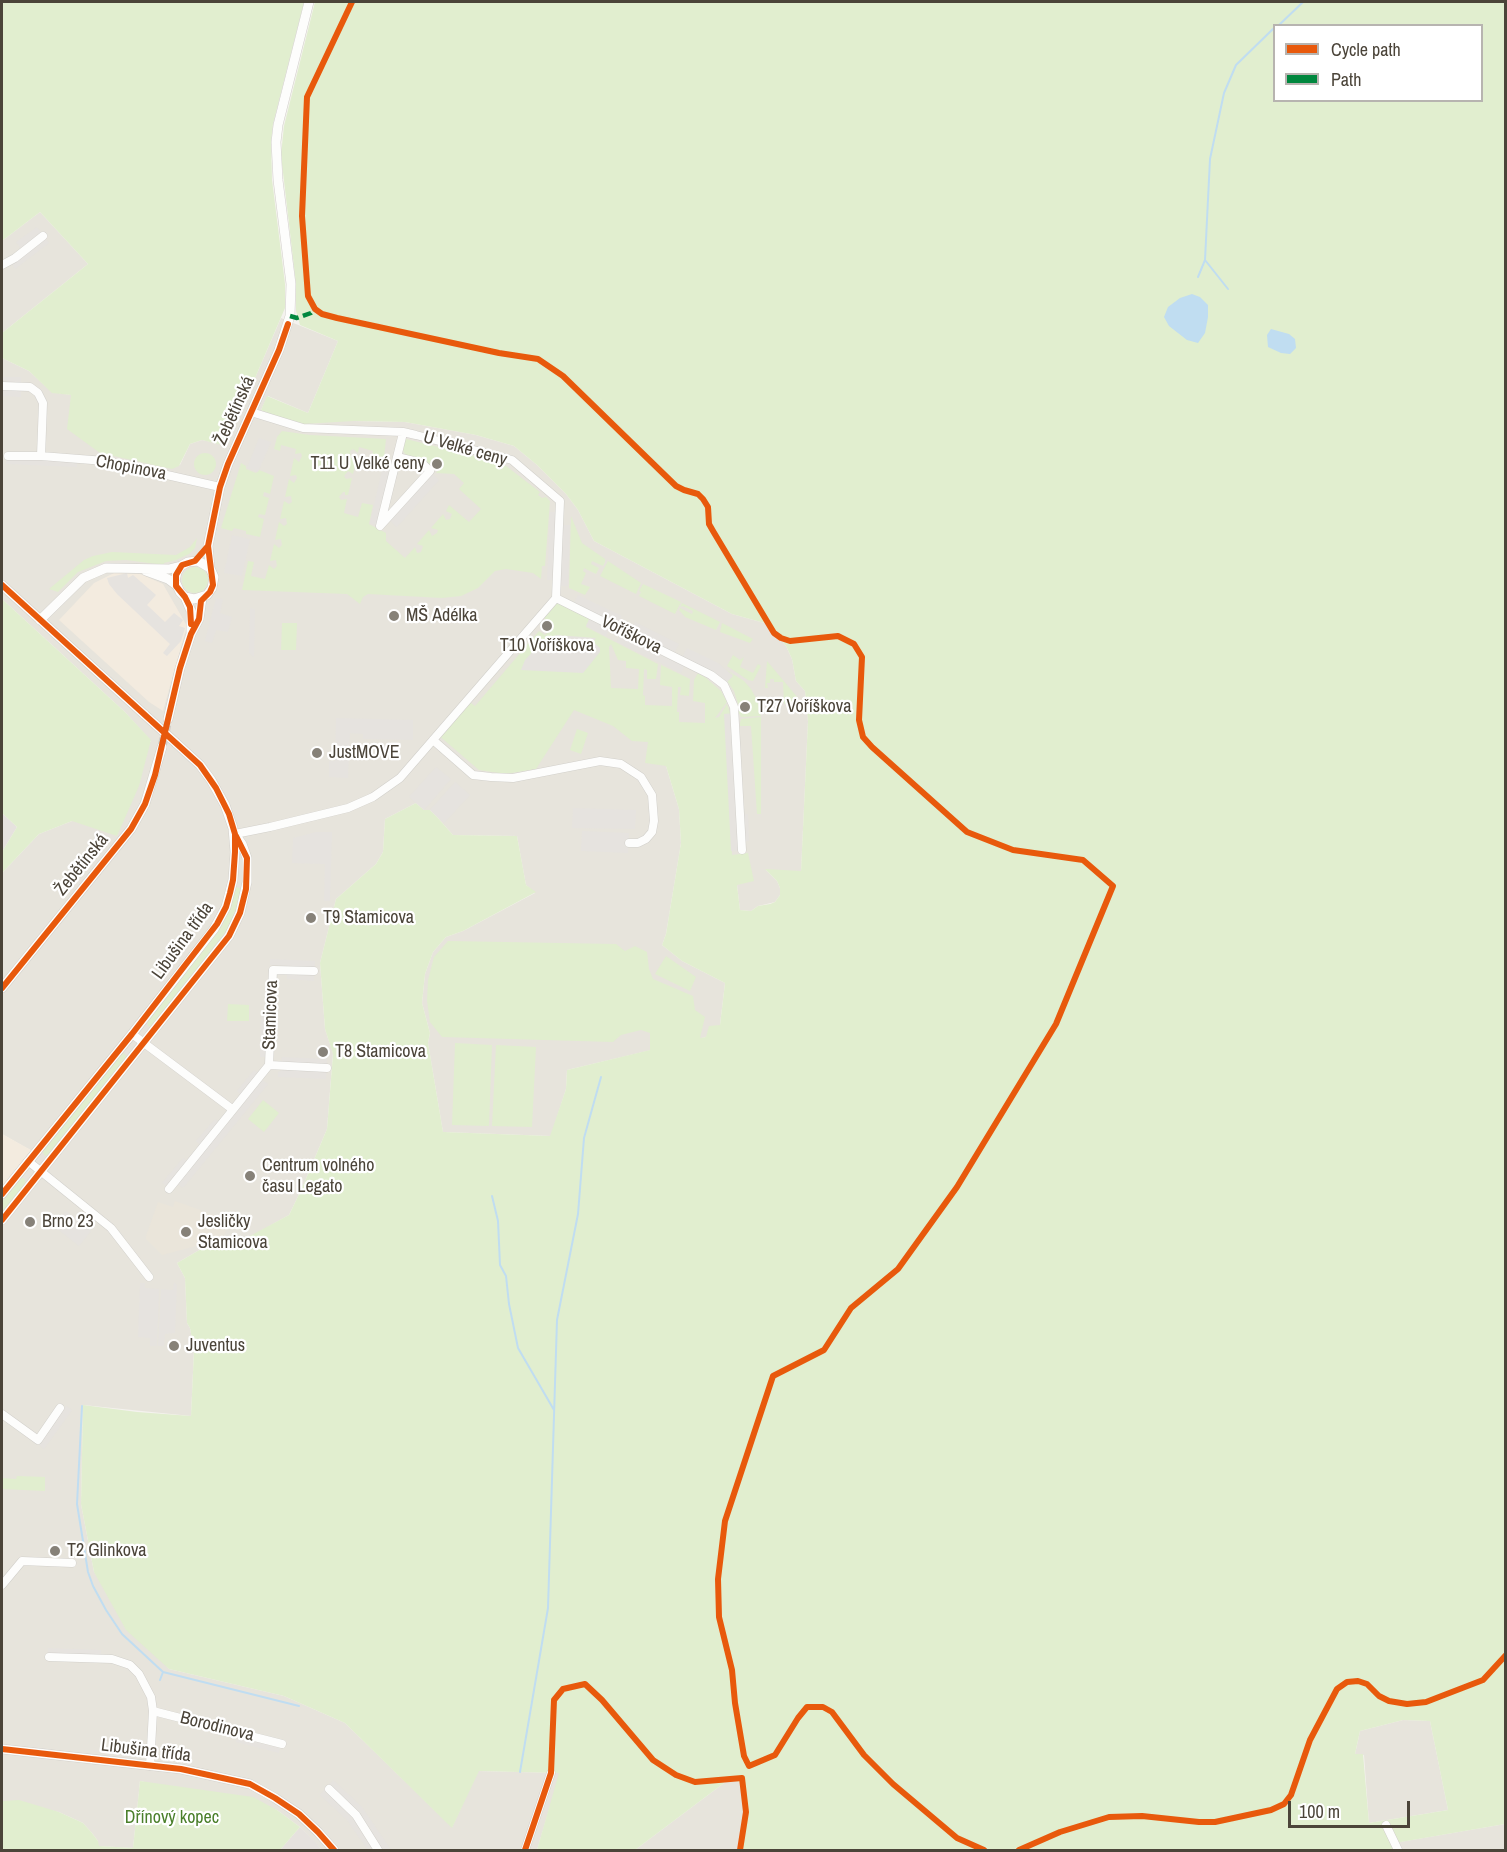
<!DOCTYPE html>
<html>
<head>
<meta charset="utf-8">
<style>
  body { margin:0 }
  #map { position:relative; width:1507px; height:1852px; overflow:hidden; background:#f4f2ee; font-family:"Archivo Narrow",sans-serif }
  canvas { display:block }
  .frame { position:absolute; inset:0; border:3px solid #4b4439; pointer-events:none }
  .legend { position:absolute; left:1273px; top:24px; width:210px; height:78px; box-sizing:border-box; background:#fff; border:2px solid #b7b4b0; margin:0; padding:8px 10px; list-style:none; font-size:18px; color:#4b4439 }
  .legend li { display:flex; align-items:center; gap:12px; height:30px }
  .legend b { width:30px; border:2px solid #b7b4b0 }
  .scale { position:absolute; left:1288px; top:1801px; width:122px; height:27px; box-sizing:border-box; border:3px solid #4b4439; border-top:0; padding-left:8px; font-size:18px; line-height:21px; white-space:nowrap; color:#4b4439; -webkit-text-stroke:4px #fff; paint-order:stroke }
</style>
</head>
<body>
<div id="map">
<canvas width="1507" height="1852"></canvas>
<div class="frame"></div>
<ul class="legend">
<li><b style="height:8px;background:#e8590c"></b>Cycle path</li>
<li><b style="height:8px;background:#00873e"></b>Path</li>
</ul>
<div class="scale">100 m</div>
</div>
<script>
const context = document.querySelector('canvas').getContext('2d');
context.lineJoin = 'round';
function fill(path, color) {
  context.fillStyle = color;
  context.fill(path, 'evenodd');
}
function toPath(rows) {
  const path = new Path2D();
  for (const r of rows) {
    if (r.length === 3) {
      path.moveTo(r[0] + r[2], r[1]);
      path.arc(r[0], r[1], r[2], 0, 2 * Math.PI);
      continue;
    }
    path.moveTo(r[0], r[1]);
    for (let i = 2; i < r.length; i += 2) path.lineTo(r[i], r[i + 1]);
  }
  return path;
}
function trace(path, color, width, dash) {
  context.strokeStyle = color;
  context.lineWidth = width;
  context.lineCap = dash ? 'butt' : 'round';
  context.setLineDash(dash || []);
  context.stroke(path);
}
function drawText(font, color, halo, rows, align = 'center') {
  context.font = font + ' "Archivo Narrow",sans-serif';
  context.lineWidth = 4.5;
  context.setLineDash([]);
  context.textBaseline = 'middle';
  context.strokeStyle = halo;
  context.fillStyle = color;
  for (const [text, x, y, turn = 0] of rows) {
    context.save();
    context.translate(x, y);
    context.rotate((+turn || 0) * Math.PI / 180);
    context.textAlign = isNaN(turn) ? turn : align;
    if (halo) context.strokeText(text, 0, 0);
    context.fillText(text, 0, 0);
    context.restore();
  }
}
const residential = toPath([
  [40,212,88,264,2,333,2,241],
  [281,318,338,341,308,413,268,396,261,410,354,421,405,422,476,435,514,446,537,465,566,494,578,510,594,541,732,614,768,624,786,646,792,659,796,681,805,691,808,721,801,872,766,870,777,881,780,888,780,895,775,902,758,906,751,911,740,910,737,885,666,766,679,809,681,843,666,934,662,945,682,961,725,983,720,1025,706,1037,567,1070,566,1089,551,1136,443,1132,428,1043,430,1033,422,1003,425,974,433,952,446,937,463,931,535,893,526,885,517,836,453,835,437,817,430,810,424,810,416,803,385,819,383,852,376,864,336,899,320,963,325,1029,333,1053,327,1129,302,1188,289,1215,248,1238,208,1245,177,1263,185,1278,187,1323,190,1328,194,1350,191,1416,83,1405,81,1504,94,1572,169,1669,284,1696,345,1723,452,1827,478,1771,560,1773,537,1850,322,1850,300,1827,277,1810,140,1781,133,1848,98,1846,98,1841,92,1833,83,1823,59,1812,3,1801,2,1808,2,1186,30,1150,2,1134,2,873,39,834,72,821,151,741,125,712,2,599,2,358,29,371,52,392,71,395,100,453,180,465,190,444,202,440,226,445],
  [1403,1720,1430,1721,1448,1810,1369,1823,1364,1755,1355,1754,1360,1731],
  [728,1780,740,1781,744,1811,738,1850,635,1850],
  [1505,1824,1505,1850,1396,1850,1394,1843]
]);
const commercial = toPath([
  [114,573,140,574,163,584,187,626,163,711,149,702,59,620,94,583],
  [2,1134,31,1150,2,1186]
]);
const industrial = toPath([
  [2,813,17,827,2,852],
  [300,1827,316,1843,322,1850,280,1850]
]);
const education = toPath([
  [175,1201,225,1219,223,1225,227,1227,223,1239,162,1255,146,1239,146,1236,158,1202,173,1207]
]);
const green = toPath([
  [2,2,304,2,273,124,271,142,272,180,285,284,285,308,226,446,202,440,190,444,179,466,172,469,100,453,67,429,71,395,52,393,29,371,2,358,2,333,88,264,40,212,2,241],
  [315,2,1505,2,1505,1824,1395,1843,1396,1850,738,1850,744,1811,740,1782,728,1780,635,1850,537,1850,559,1773,479,1771,452,1828,345,1723,284,1696,169,1669,126,1630,94,1572,81,1504,83,1405,137,1412,191,1416,194,1350,190,1328,187,1323,185,1278,177,1263,208,1245,248,1237,289,1215,302,1188,327,1129,333,1054,325,1029,320,963,336,899,376,864,383,852,385,819,416,803,424,810,430,810,437,817,453,835,517,836,526,885,536,892,463,931,446,937,433,952,425,974,422,1003,430,1033,428,1043,443,1132,550,1136,566,1089,567,1070,650,1050,650,1033,641,1030,621,1035,613,1042,442,1037,430,1022,427,1001,428,980,434,957,448,941,616,944,625,951,635,946,647,952,649,969,653,979,693,996,695,1010,705,1017,700,1038,706,1037,709,1026,720,1025,725,983,682,961,662,945,666,934,681,843,679,809,666,766,645,763,648,742,632,741,613,726,574,710,536,769,505,774,479,770,437,734,467,700,475,706,539,631,545,635,548,632,553,626,541,615,556,598,591,615,586,627,658,664,656,679,647,679,647,670,644,669,643,695,645,696,645,705,672,706,672,687,660,685,661,665,690,679,689,696,680,695,681,687,678,687,677,712,679,712,679,722,705,723,705,703,693,701,694,680,698,673,706,678,721,691,727,702,715,718,719,717,727,704,730,712,732,855,748,853,754,881,737,885,740,910,751,911,758,906,770,904,775,902,780,895,780,888,777,881,765,869,801,871,808,721,805,691,796,681,792,659,786,646,768,624,732,614,594,541,578,510,566,494,537,465,514,446,476,435,405,422,354,421,303,424,284,420,261,410,267,396,308,413,338,341,300,325,296,311,296,284,281,155,284,126],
  [1274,26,1482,26,1482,100,1274,100],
  [611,644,618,660,626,661,626,668,639,669,638,689,611,688,609,647],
  [1403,1720,1430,1721,1448,1810,1369,1823,1363,1754,1355,1754,1360,1731],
  [282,431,310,435,386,439,384,458,372,456,373,451,359,447,358,453,353,449,350,451,351,458,357,456,353,474,348,471,344,476,346,479,352,478,348,495,345,495,345,492,343,492,339,497,341,500,347,499,344,513,358,517,362,503,373,505,369,524,386,533,386,541,405,558,415,547,417,553,421,552,423,546,417,544,429,530,432,536,437,533,438,530,431,528,443,514,446,520,450,519,452,514,446,511,449,505,469,522,481,509,459,489,464,483,454,474,436,473,443,464,436,457,428,466,405,454,402,449,406,439,494,461,506,466,540,492,538,495,542,498,546,497,550,501,545,566,542,566,541,579,533,573,506,569,495,571,478,588,461,596,442,598,368,594,363,597,360,604,347,594,242,590,248,561,254,562,251,576,265,579,269,565,274,569,277,566,276,560,270,561,274,544,279,548,282,545,281,539,275,540,279,522,284,526,287,524,286,518,280,519,284,501,289,504,292,502,291,496,285,497,289,479,294,483,297,478,296,475,290,476,294,458,299,462,302,456,301,453,295,454,296,449,281,445,280,451,274,449,277,437],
  [205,464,11],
  [241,463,246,466,246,469,256,473,259,470,274,476,270,494,264,492,263,496,269,498,265,515,259,514,258,517,264,519,260,537,246,534,246,531,234,528,232,531,221,528],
  [571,516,582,543,605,559,605,562,603,566,592,561,591,564,599,568,596,574,584,568,583,571,586,573,581,584,590,587,585,595,569,588],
  [197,538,195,548,189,554,176,560,164,563,164,565,126,560,106,561,78,572,58,592,49,589,84,560,93,556,112,552,176,555,190,547],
  [608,561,641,583,636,594,600,576],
  [195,580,13],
  [643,584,681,602,675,614,639,596,641,592,639,591],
  [2,599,125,712,151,740,139,786,117,836,72,821,39,834,2,873,2,852,17,827,2,813],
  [682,603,720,622,716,630,685,617,679,610,680,608,692,614,693,611,683,606,680,607],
  [282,623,297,623,296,650,281,650],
  [722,623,753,639,750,643,720,632],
  [733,655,740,660,744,657,740,667,753,673,758,664,761,666,753,681,748,680,727,666],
  [767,661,798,698,791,714,790,703,784,704,783,682,774,682,774,679,770,679,770,683,767,683,768,688,765,688],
  [725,669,744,681,751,689,757,700,761,716,741,717,738,711,748,710,748,704,738,704,734,691,727,681,733,675],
  [761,717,761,814,757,814,751,726,740,726,740,723,741,719],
  [577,729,588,733,581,754,570,750],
  [236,887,242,889,239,902,228,929,151,1027,148,1026,147,1021,223,924],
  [666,956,696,977,690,991,655,974],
  [228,1004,249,1005,249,1021,227,1021],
  [455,1043,492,1045,489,1126,452,1125],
  [496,1045,536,1047,532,1127,492,1126],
  [122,1052,128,1057,48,1155,45,1156,42,1151],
  [263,1100,279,1113,264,1132,248,1119],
  [24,1178,26,1183,2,1213,2,1202,19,1179],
  [17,1476,45,1477,45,1491,2,1489,2,1478,16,1479],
  [140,1781,253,1797,277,1810,300,1827,280,1850,2,1850,3,1801,19,1800,59,1812,83,1823,92,1833,98,1841,99,1846,133,1848]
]);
const parking = toPath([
  [37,227,49,243,15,269,12,264,25,254,16,242],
  [2,377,21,377,21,397,2,396],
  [259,438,271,442,258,472,247,468],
  [6,459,77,461,77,467,6,464],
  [384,461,395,463,380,526,370,523],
  [430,471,439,480,397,527,388,519],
  [550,512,560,512,560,525,570,525,568,586,557,586,557,580,547,580],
  [232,535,250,539,242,576,224,573],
  [127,573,128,578,133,575,156,595,147,605,165,622,174,613,183,620,179,626,185,628,181,641,167,656,163,653,170,644,117,594,109,584,107,578],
  [578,595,622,616,617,628,611,626,606,636,586,626,591,615,572,606],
  [216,598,223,599,220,613,232,617,228,632,216,630,212,643,205,641],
  [250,608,255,609,254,657,249,653],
  [635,622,679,644,673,655,681,659,687,648,718,663,733,676,724,685,687,662,681,673,617,642,622,631,629,634],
  [556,635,596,638,593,642,600,648,600,652,583,673,521,670,525,660,540,644,549,643],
  [734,713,741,815,748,814,749,841,742,842,742,850,731,851,724,714],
  [336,718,413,720,413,740,363,739,363,734,350,733,348,778,329,777,329,761,335,761],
  [436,767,451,779,424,810,409,797],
  [455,782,470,795,444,823,430,810],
  [573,808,636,810,635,829,572,828],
  [582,831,629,833,628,853,581,851],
  [316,832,332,832,330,901,324,901,325,864,292,863,293,838],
  [270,959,315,961,314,981,287,979,287,966,270,965],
  [261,1013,267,1013,266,1057,260,1057],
  [282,1057,327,1059,326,1079,278,1077,278,1072,281,1071],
  [254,1070,259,1074,257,1076,268,1084,183,1188,172,1180,167,1186,162,1183,183,1158,193,1166,205,1150,196,1141,215,1119,225,1126,246,1100,237,1091],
  [66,1211,91,1231,79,1246,54,1226],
  [174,1282,177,1285,175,1333,165,1334,164,1346,158,1346,161,1289,173,1290],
  [140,1283,145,1283,145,1288,159,1289,157,1346,150,1346,150,1338,138,1337],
  [66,1406,72,1410,44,1449,39,1445],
  [48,1648,101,1650,101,1655,48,1653],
  [237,1737,280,1748,279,1753,236,1742],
  [333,1780,362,1807,391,1850,368,1850,347,1820,320,1795]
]);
const water = toPath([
  [1192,294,1200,297,1208,305,1208,317,1205,333,1198,343,1187,340,1169,326,1164,317,1168,307,1180,298],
  [1271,329,1289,334,1295,339,1296,348,1290,354,1281,353,1268,347,1267,335]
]);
const stream = toPath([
  [1278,26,1303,2],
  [1198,277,1205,260],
  [1228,289,1205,260,1210,159,1224,93,1236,65,1274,28],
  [492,1196,498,1221,500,1265,506,1276,509,1304,518,1348,554,1410],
  [82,1406,77,1504,88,1572,93,1586,106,1610,122,1634,163,1672,160,1680],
  [163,1672,299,1706],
  [520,1772,548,1608,557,1320,578,1214,584,1138,601,1077]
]);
const tertiaryTunnel = toPath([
  [162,747,168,719]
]);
const minor = toPath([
  [2,265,15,258,43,236],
  [2,386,30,387,38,393,43,403,41,456,105,461,220,487],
  [251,412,303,428,403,432,416,435,512,460,560,501,556,598],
  [8,456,41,456],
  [397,457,422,463,430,471,380,526,402,437,403,432],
  [556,598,711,675,724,685,734,707,742,850],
  [433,740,473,775,491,777,513,778,600,761,621,764,641,777,652,795,654,821,652,832,646,839,638,843,629,843],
  [235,834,270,827,348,808,373,797,400,778,556,598],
  [132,1034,232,1109],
  [269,1065,327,1068],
  [28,1161,111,1228,149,1277],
  [169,1189,269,1065,273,970,314,971],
  [2,1414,38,1440,60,1408],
  [2,1585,22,1561,72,1563],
  [49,1657,112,1659,130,1665,139,1674,151,1697,153,1711,150,1766],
  [153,1711,282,1744],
  [329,1789,356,1815,378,1850],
  [1386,1825,1398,1850],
  [525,1850,551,1773]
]);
const tertiary = toPath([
  [210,568,208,546,220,487,228,464,279,350,290,316,291,284,278,180,276,142,278,125,309,2],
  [146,571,168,579,176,585],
  [2,585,145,715],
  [185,597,191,611,191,633],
  [40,620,83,578,106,568,169,569,181,566,188,562,198,561,210,568,214,577,212,588,207,595,194,599,185,597,180,592,175,581,177,572,181,566],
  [168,719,180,668,191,634,199,619,202,598],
  [2,988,131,829,145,804,162,747],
  [2,1194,132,1034,214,929,226,907,233,880,235,852,233,828,225,805,211,780,200,765,176,743],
  [2,1220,229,936,240,913,247,882,247,858,242,844,235,834],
  [2,1749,181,1769,250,1784,275,1798,299,1814,318,1832,334,1850]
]);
const tertiaryBridge = toPath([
  [145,715,176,743]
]);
const quiet = toPath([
  [290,316,297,318,311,313,315,309]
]);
const cycleway = toPath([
  [352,2,307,97,302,216,308,296,315,309,322,314,337,318,499,353,538,359,563,376,676,486,684,490,698,494,703,499,708,507,709,524,713,531,774,633,781,638,790,641,838,636,854,644,862,657,859,720,863,737,872,747,967,832,1013,850,1083,860,1113,886,1056,1024,957,1187,898,1269,851,1308,824,1350,773,1376,725,1521,718,1579,719,1617,732,1670,735,1703,744,1756,749,1766,775,1755,798,1718,807,1707,823,1707,832,1712,864,1755,893,1784,957,1838,984,1850],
  [2,585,200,765,216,788,229,814,235,834,235,852,233,880,230,893,226,907,217,924,132,1034,2,1194],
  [191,624,190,607,185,597,176,586,176,575,182,565,195,561,208,546],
  [2,988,131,829,145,804,155,775,180,668,191,634,199,619,201,601,210,592,213,585,208,546,220,487,228,464,279,350,288,324],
  [2,1220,229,936,240,913,246,889,247,858,236,836],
  [2,1749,181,1769,250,1784,275,1798,299,1814,318,1832,334,1850],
  [525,1850,551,1773,554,1700,563,1689,585,1684,602,1700,653,1760,676,1775,695,1782,742,1778,746,1812,740,1850],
  [1019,1850,1060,1832,1109,1817,1142,1816,1199,1822,1215,1822,1271,1810,1284,1804,1291,1795,1310,1740,1337,1689,1347,1682,1358,1681,1367,1684,1379,1696,1389,1701,1407,1704,1426,1702,1483,1680,1506,1655]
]);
const markers = [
  [437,464,6,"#868178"],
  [394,616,6,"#868178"],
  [547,626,6,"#868178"],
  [745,707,6,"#868178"],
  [317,753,6,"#868178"],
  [311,918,6,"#868178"],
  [323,1052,6,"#868178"],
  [250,1176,6,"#868178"],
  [30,1222,6,"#868178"],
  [186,1232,6,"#868178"],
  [174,1346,6,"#868178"],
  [55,1551,6,"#868178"]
];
const streetNames = [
  ["Žebětínská",235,411,-66],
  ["U Velké ceny",465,449,16],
  ["Chopinova",131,468,11],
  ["Voříškova",631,635,26],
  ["Žebětínská",82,865,-51],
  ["Libušina třída",183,941,-54],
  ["Stamicova",271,1015,-88],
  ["Borodinova",217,1727,14],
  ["Libušina třída",146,1751,7]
];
const poiNames = [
  ["T11 U Velké ceny",425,464,"right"],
  ["MŠ Adélka",406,616],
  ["T10 Voříškova",547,646,"center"],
  ["T27 Voříškova",757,707],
  ["JustMOVE",329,753],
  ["T9 Stamicova",323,918],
  ["T8 Stamicova",335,1052],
  ["Centrum volného",262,1166],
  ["času Legato",262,1187],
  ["Brno 23",42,1222],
  ["Jesličky",198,1222],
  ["Stamicova",198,1243],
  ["Juventus",186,1346],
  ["T2 Glinkova",67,1551]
];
const parkNames = [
  ["Dřínový kopec",172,1818]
];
fill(residential, '#e7e4dc');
fill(commercial, '#f3ebdf');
fill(industrial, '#e6e2de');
fill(education, '#eae5da');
fill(green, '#e1eecf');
fill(parking, '#e6e3df');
fill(water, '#c0ddf1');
trace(stream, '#c0ddf1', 2);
trace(tertiaryTunnel, '#d2cfca', 9, [9, 4.5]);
trace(minor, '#d2d0cb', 9);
trace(tertiary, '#d2d0cb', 10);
trace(minor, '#fdfdfc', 8);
trace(tertiary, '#fdfdfc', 9);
trace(tertiaryBridge, '#d2d0cb', 10, []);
trace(tertiaryBridge, '#fdfdfc', 9);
trace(quiet, '#00873e', 4.5, [9, 4.5]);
trace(cycleway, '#e8590c', 6);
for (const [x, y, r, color] of markers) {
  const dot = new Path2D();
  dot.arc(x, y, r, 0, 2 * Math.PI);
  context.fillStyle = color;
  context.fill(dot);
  trace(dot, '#fff', 2);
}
drawText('18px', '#4b4439', '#fff', streetNames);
drawText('18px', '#4b4439', '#fff', poiNames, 'left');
drawText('18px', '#4a7f2a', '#fff', parkNames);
</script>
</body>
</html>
